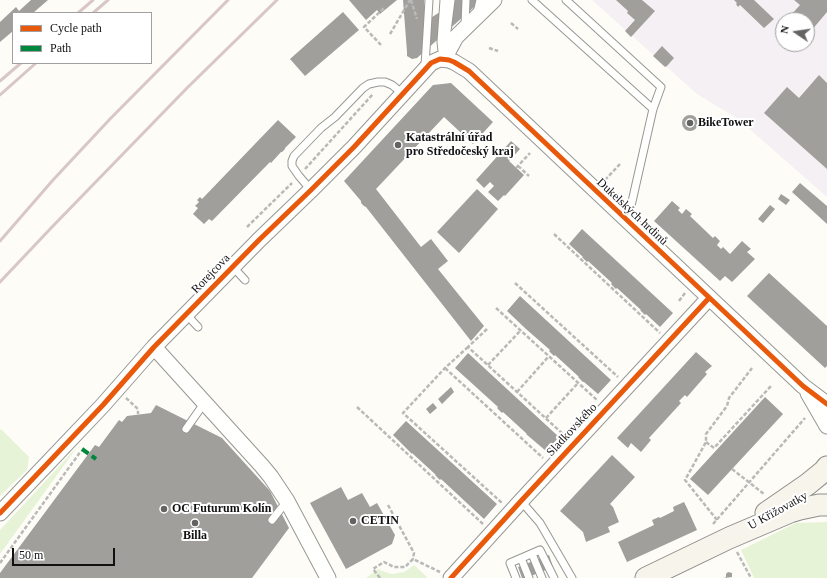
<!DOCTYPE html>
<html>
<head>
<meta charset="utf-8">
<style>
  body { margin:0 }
  #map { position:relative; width:827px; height:578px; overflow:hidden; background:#fdfcf7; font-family:Georgia,serif }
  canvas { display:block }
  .legend { position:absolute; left:12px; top:12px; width:140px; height:52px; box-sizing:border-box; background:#fff; border:1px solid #a0a0a0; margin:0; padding:5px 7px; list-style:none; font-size:12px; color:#111 }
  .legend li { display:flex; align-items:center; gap:8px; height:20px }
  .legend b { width:20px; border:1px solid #a0a0a0 }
  .north { position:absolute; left:775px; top:12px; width:40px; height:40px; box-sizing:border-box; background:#fff; border:1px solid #a0a0a0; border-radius:50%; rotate:283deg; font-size:11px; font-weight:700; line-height:16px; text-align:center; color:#111 }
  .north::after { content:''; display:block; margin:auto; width:14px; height:18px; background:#646362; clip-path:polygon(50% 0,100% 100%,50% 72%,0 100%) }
  .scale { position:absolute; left:12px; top:548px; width:103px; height:18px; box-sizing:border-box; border:2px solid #111; border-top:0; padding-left:5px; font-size:12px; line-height:14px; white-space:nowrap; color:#111; -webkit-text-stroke:3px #fff; paint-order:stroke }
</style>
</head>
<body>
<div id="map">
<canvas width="827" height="578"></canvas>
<ul class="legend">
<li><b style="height:5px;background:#e8590c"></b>Cycle path</li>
<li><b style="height:5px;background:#00873e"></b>Path</li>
</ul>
<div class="north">N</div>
<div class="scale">50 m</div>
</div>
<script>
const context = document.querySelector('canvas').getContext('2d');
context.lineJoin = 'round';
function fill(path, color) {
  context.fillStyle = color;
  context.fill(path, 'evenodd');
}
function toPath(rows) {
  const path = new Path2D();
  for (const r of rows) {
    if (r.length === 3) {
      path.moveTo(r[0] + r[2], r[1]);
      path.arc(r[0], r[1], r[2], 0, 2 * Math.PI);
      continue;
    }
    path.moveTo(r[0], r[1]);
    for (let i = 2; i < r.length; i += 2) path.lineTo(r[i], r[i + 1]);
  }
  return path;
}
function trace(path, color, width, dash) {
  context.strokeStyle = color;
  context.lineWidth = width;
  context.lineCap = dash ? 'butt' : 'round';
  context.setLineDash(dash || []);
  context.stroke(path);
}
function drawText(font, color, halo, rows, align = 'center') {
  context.font = font + ' Georgia,serif';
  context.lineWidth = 4;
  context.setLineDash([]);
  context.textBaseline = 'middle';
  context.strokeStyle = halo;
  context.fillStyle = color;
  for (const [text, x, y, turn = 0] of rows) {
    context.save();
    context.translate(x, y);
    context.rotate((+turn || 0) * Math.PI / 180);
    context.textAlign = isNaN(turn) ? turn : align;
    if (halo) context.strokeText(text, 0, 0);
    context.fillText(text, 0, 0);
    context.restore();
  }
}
const industrial = toPath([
  [592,0,827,0,827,197,738,119,697,94],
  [783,20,807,20,807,44,783,44]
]);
const green = toPath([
  [1,429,29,457,27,470,0,496,0,430],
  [78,446,0,554,0,530],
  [827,522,827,578,754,578,741,550,796,523],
  [414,565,427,577,426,578,366,578,378,569,382,571,392,574,404,572]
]);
const building = toPath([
  [31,0,48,0,33,13,13,13,13,31,0,42,0,22,16,7,19,11],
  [349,0,397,0,380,14,377,10,366,20],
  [403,0,424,0,425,16,429,19,440,12,453,0,482,0,417,58,412,59,407,56,407,52],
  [616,0,642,0,655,11,631,37,625,31,635,20,627,13,628,11],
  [734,0,754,0,774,19,764,28,740,5,738,7,736,4,737,3],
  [794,0,827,0,827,12,811,31,807,28,807,20,797,20,791,15,800,5],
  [343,12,359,30,305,76,290,59],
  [662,46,674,58,666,67,666,66,665,67,653,56],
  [819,75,827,83,827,169,764,113,787,87,799,98],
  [451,83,493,122,473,144,444,117,376,189,421,247,431,239,448,261,438,269,484,326,471,341,366,207,364,206,361,203,361,201,344,181,433,85],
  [690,123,8],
  [278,120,296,137,285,148,285,149,282,152,281,152,271,163,270,162,212,221,209,219,204,224,193,214,198,208,195,206,199,202,197,200,200,197,202,199],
  [511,141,520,149,509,161,524,175,505,196,504,195,498,201,488,192,494,186,490,182,484,188,476,180],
  [800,183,827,206,827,224,792,192],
  [477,189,498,209,459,253,437,232],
  [781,194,790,200,786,205,778,199],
  [672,201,680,208,678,210,682,214,686,209,692,214,690,216,713,238,715,236,720,241,717,245,721,249,723,247,730,254,742,241,751,249,747,252,755,259,732,282,725,276,720,281,654,221],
  [770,205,775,209,763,223,758,219],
  [582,229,673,313,660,327,646,314,645,315,640,310,641,310,617,288,616,289,611,284,612,283,588,261,587,262,582,257,583,257,569,244],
  [769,273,827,326,827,366,825,368,747,296],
  [520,296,611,380,598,394,584,382,583,382,578,377,579,377,555,355,554,356,549,351,550,350,526,329,507,311],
  [696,352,712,366,705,372,707,374,687,397,685,395,679,401,681,403,649,438,651,440,641,452,631,443,628,448,617,438],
  [468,353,559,437,546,451,526,434,527,434,503,412,502,413,497,408,498,407,455,368],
  [451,387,454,392,442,404,438,399],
  [765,397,783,414,708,495,690,479],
  [433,403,437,408,430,414,426,409],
  [156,405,222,438,270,491,289,528,252,578,0,578,0,573,95,445,99,447,119,420,122,422,127,416,151,413],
  [406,421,497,504,484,519,441,479,440,480,435,475,436,475,412,453,412,454,393,435],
  [612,455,635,477,610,504,613,507,619,522,608,527,610,532,586,542,583,532,560,511],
  [341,487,348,500,362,493,370,507,377,503,395,535,392,544,346,569,310,503],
  [684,502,687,508,697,530,627,562,618,542,654,525,652,520,659,517,660,518,674,511,673,507],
  [549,555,553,567,526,578,522,578,518,567],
  [728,572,732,573,732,577,724,578,726,577,726,574]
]);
const path = toPath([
  [411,0,417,19],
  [511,23,518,29],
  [390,34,410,0],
  [381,45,364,27,384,8],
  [489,48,498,51],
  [518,166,529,176],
  [516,168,530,153],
  [305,169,373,94],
  [605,180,620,164],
  [247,227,292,183],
  [554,234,660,333],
  [515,283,618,377],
  [679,301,685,293],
  [496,308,597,400],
  [487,329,468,347,564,435],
  [468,347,445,368,403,413,502,503],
  [488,365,521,330],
  [445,368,543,458],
  [517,392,549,356],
  [126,398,138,409,138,414],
  [357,407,483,524],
  [546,418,578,383],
  [706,442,714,448,771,386],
  [732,469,764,494],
  [388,505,414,553,413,559],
  [717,520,685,480,706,442,706,434,727,406,729,398,752,368],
  [713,524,805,418],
  [737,552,751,578],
  [0,563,81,451],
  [380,578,373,569,384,562,394,567,405,567,413,559,440,572]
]);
const lane = toPath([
  [532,0,653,109],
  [566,0,661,87,653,109,631,206,623,217],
  [477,13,480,0],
  [465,26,466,0],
  [445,47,451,0],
  [442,51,441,42,444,0],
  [425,66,429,0],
  [311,190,299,176,292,166,292,161,294,156,321,128,335,117,363,88,369,84,378,82,385,82,392,85,403,94],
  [233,267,245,280],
  [186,314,198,327],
  [186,429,205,402],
  [521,501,540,523,572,578],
  [272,520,287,501],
  [532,554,542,578],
  [521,558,529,578],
  [516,578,510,563,540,550,554,578]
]);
const street = toPath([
  [444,59,456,37,494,0],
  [154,347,262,466,271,477,287,501,328,578],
  [808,393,827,426],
  [0,513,46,465,103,405,154,347,259,240,311,190,354,147,431,63,440,59,449,60,454,62,469,71,803,386,827,404],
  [451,578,521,501,709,298]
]);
const secondary = toPath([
  [766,513,808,484,824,471,827,467],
  [646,578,729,538,790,512,800,509,819,505,827,505]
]);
const rail = toPath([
  [78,13,93,0],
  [93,13,108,0],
  [0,81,21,63],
  [0,95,36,63],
  [0,241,53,180,110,119,228,0],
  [0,282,52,227,187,88,277,0]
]);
const quiet = toPath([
  [82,449,96,459]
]);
const cycleway = toPath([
  [0,513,46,465,103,405,154,347,259,240,311,190,354,147,431,63,440,59,449,60,454,62,469,71,803,386,827,404],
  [451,578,521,501,709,298]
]);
const markers = [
  [690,123,4,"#646362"],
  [398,145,4,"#646362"],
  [164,509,4,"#646362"],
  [353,521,4,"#646362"],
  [195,523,4,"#646362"]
];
const poiNames = [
  ["BikeTower",698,123],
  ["Katastrální úřad",406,138],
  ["pro Středočeský kraj",406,152],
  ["OC Futurum Kolín",172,509],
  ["CETIN",361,521],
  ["Billa",195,536,"center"]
];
const streetNames = [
  ["Dukelských hrdinů",632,212,43],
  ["Rorejcova",211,274,-46],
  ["Sladkovského",572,430,-47],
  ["U Křižovatky",778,511,-29]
];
fill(industrial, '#f5f0f3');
fill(green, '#e7f3d7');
fill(building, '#a19f9c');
trace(lane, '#979795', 9);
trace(street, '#979795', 17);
trace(secondary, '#8e8d8b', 23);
trace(path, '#b9b9b8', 2.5, [4, 2]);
trace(lane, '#fffffe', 7);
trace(street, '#fffffe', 15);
trace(secondary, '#f6f4eb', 21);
trace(rail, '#d9c6c7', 3);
trace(quiet, '#00873e', 4, [8, 4]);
trace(cycleway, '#e8590c', 5);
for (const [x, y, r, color] of markers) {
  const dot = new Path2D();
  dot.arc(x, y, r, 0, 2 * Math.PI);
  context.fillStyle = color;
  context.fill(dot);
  trace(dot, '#fff', 1.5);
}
drawText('bold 12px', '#111', '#fff', poiNames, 'left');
drawText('12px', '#111', '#fff', streetNames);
</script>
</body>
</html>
